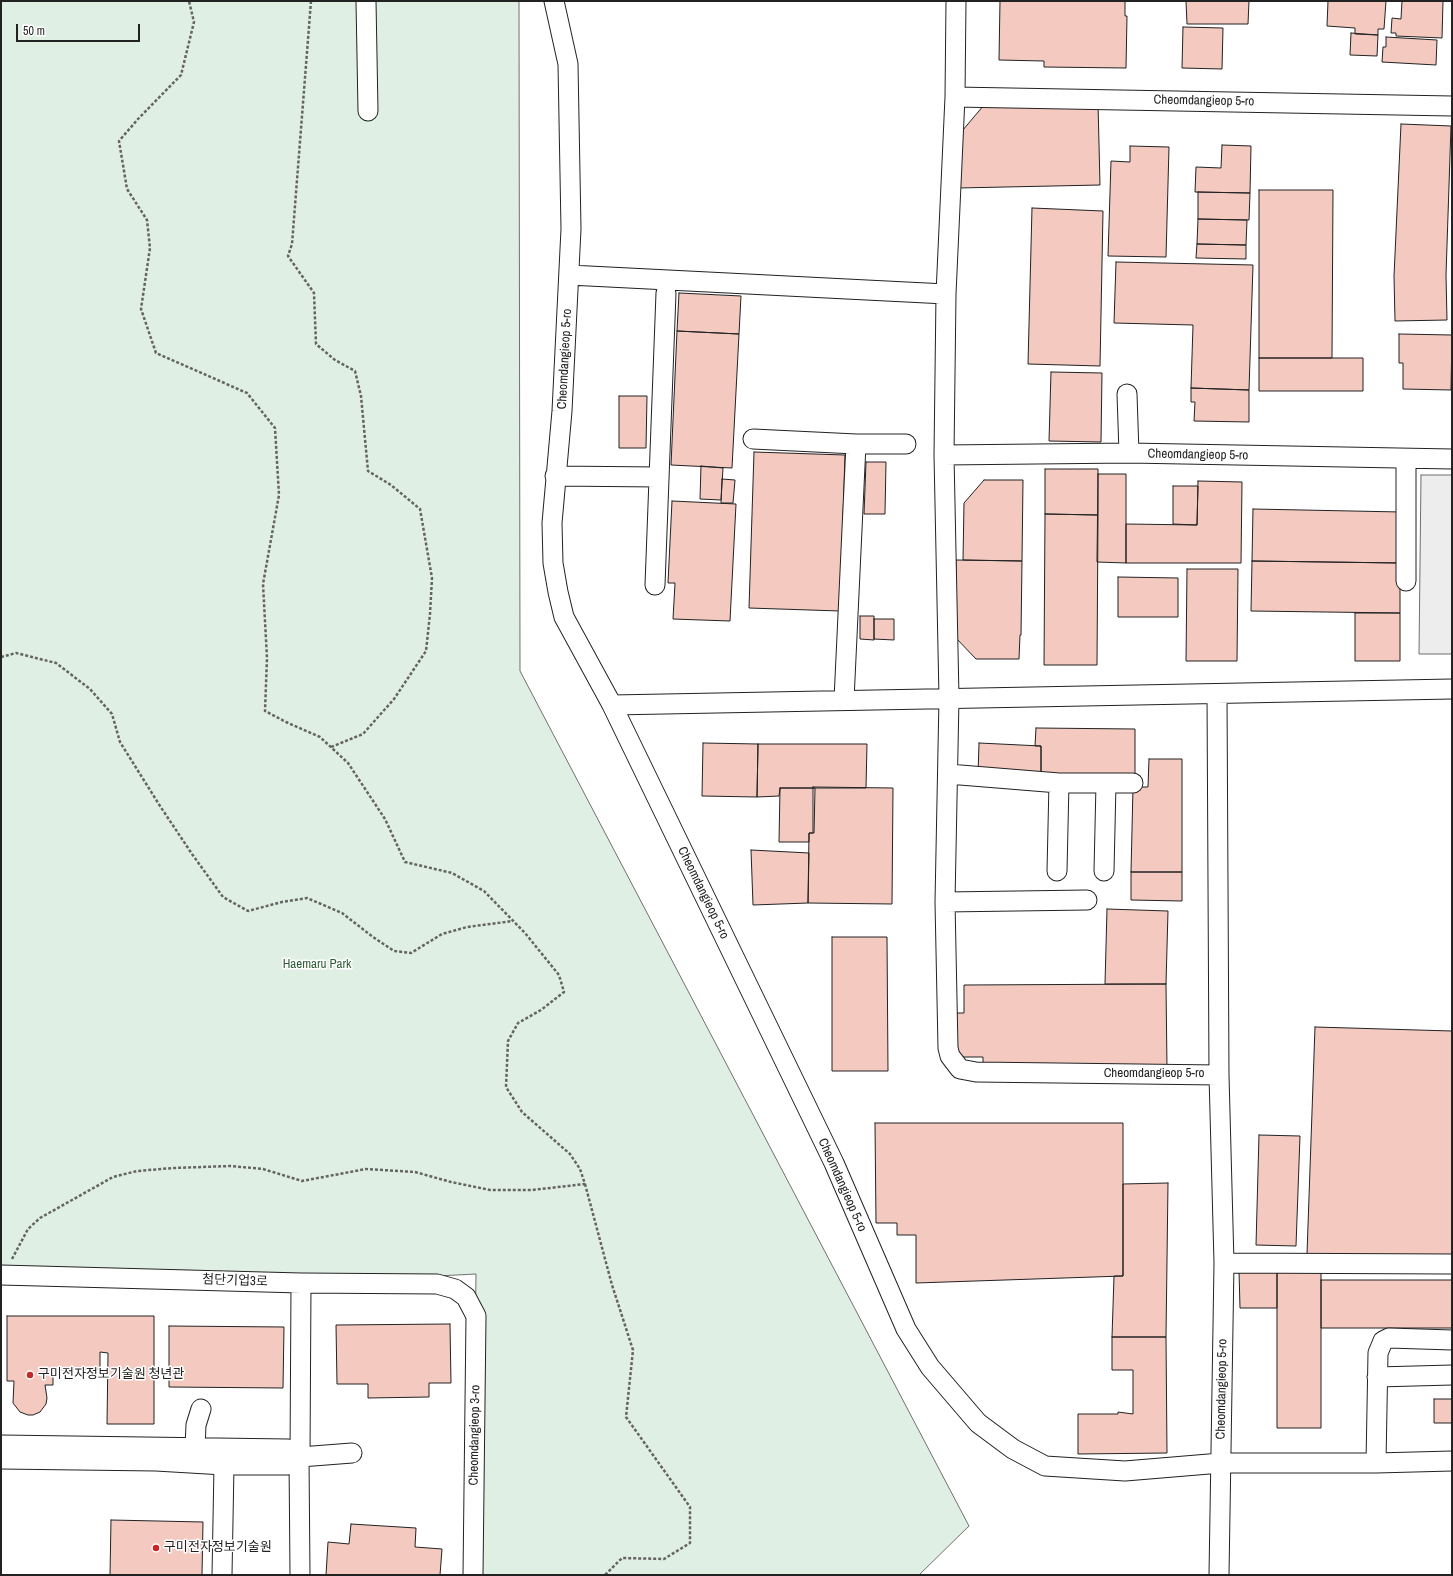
<!DOCTYPE html>
<html>
<head>
<meta charset="utf-8">
<style>
  body { margin:0 }
  #map { position:relative; width:1453px; height:1576px; overflow:hidden; background:#fff; font-family:"Archivo Narrow",sans-serif }
  canvas { display:block }
  .frame { position:absolute; inset:0; border:2px solid #222; pointer-events:none }
  .scale { position:absolute; left:16px; top:24px; width:124px; height:18px; box-sizing:border-box; border:2px solid #222; border-top:0; padding-left:5px; font-size:12px; line-height:14px; white-space:nowrap; color:#222; -webkit-text-stroke:3px #fff; paint-order:stroke }
</style>
</head>
<body>
<div id="map">
<canvas width="1453" height="1576"></canvas>
<div class="frame"></div>
<div class="scale">50 m</div>
</div>
<script>
const context = document.querySelector('canvas').getContext('2d');
context.lineJoin = 'round';
function fill(path, color) {
  context.fillStyle = color;
  context.fill(path, 'evenodd');
}
function toPath(rows) {
  const path = new Path2D();
  for (const r of rows) {
    path.moveTo(r[0], r[1]);
    for (let i = 2; i < r.length; i += 2) path.lineTo(r[i], r[i + 1]);
  }
  return path;
}
function trace(path, color, width, dash) {
  context.strokeStyle = color;
  context.lineWidth = width;
  context.lineCap = dash ? 'butt' : 'round';
  context.setLineDash(dash || []);
  context.stroke(path);
}
function drawText(font, color, halo, rows, align = 'center') {
  context.font = font + ' "Archivo Narrow","Noto Sans KR",sans-serif';
  context.lineWidth = 3;
  context.setLineDash([]);
  context.textBaseline = 'middle';
  context.strokeStyle = halo;
  context.fillStyle = color;
  for (const [text, x, y, turn = 0] of rows) {
    context.save();
    context.translate(x, y);
    context.rotate((+turn || 0) * Math.PI / 180);
    context.textAlign = isNaN(turn) ? turn : align;
    if (halo) context.strokeText(text, 0, 0);
    context.fillText(text, 0, 0);
    context.restore();
  }
}
const green = toPath([
  [1,1,519,1,520,671,969,1526,919,1575,472,1575,476,1274,301,1283,1,1266,1,1]
]);
const parking = toPath([
  [1421,475,1452,475,1452,654,1419,654,1421,475]
]);
const building = toPath([
  [1000,1,1125,1,1125,16,1127,16,1126,68,1044,67,1044,61,999,60,1000,1],
  [1186,1,1249,1,1248,24,1187,24,1186,1],
  [1328,1,1386,1,1384,29,1378,29,1378,35,1355,34,1355,28,1327,26,1328,1],
  [1402,1,1443,1,1442,38,1396,36,1396,33,1391,33,1392,18,1401,19,1402,1],
  [1183,27,1223,28,1222,69,1182,68,1183,27],
  [1351,33,1378,35,1377,56,1350,55,1351,33],
  [1386,37,1437,40,1436,65,1382,62,1383,47,1386,47,1386,37],
  [1098,103,1100,185,958,188,957,137,984,105,1098,103],
  [1401,124,1451,126,1446,275,1447,320,1395,321,1394,276,1401,124],
  [1222,145,1251,146,1250,193,1195,192,1196,167,1221,168,1222,145],
  [1130,146,1169,147,1166,257,1108,256,1111,161,1130,162,1130,146],
  [1259,190,1333,190,1332,358,1259,358,1259,190],
  [1198,192,1250,193,1249,220,1198,219,1198,192],
  [1032,208,1103,211,1100,366,1028,364,1032,208],
  [1198,219,1247,220,1246,245,1197,244,1198,219],
  [1197,244,1246,245,1246,259,1196,258,1197,244],
  [1116,262,1253,265,1249,390,1191,388,1193,325,1114,323,1116,262],
  [679,293,741,296,739,334,677,331,679,293],
  [677,331,739,334,732,468,671,465,677,331],
  [1399,334,1452,335,1451,390,1403,389,1403,363,1399,363,1399,334],
  [1259,358,1363,358,1363,391,1259,391,1259,358],
  [1051,372,1102,373,1101,442,1049,441,1051,372],
  [1191,388,1249,390,1249,422,1194,421,1195,402,1191,402,1191,388],
  [619,396,647,396,646,448,619,448,619,396],
  [754,452,845,455,840,611,749,608,754,452],
  [866,462,886,462,885,514,864,514,866,462],
  [701,466,723,468,721,500,700,499,701,466],
  [1045,469,1098,469,1098,515,1045,514,1045,469],
  [1098,474,1126,474,1126,563,1097,562,1098,474],
  [722,479,735,480,733,503,721,503,722,479],
  [984,480,1023,480,1022,561,963,560,964,503,984,480],
  [1198,481,1242,482,1241,563,1126,563,1126,524,1197,525,1198,481],
  [1173,486,1198,486,1197,525,1173,524,1173,486],
  [672,501,736,504,730,621,673,619,675,583,668,583,672,501],
  [1253,509,1401,512,1400,563,1252,561,1253,509],
  [1045,514,1098,515,1097,665,1044,665,1045,514],
  [956,560,1022,561,1021,635,1020,635,1019,659,976,659,955,637,956,560],
  [1252,561,1400,563,1400,613,1251,611,1252,561],
  [1187,569,1238,569,1237,661,1186,661,1187,569],
  [1118,577,1178,578,1178,617,1118,617,1118,577],
  [1355,613,1400,613,1400,661,1355,661,1355,613],
  [860,616,874,616,874,640,860,639,860,616],
  [874,619,894,619,894,640,874,639,874,619],
  [1036,728,1135,729,1135,778,1041,778,1041,746,1035,746,1036,728],
  [703,743,758,744,757,797,702,796,703,743],
  [979,743,1041,746,1041,776,978,775,979,743],
  [758,744,867,744,866,788,780,788,779,796,757,797,758,744],
  [1149,759,1182,759,1182,872,1131,872,1133,787,1148,787,1149,759],
  [813,787,893,788,892,904,808,903,809,833,813,833,813,787],
  [780,788,815,788,814,833,809,833,809,842,779,842,780,788],
  [751,850,809,853,808,903,753,905,751,850],
  [1131,872,1182,872,1182,901,1131,900,1131,872],
  [1107,909,1168,911,1166,984,1105,984,1107,909],
  [832,937,887,937,888,1071,832,1071,832,937],
  [1166,984,1167,1068,983,1068,983,1057,954,1057,954,1013,964,1013,964,985,1166,984],
  [1315,1027,1452,1031,1452,1259,1307,1254,1315,1027],
  [875,1123,1123,1123,1123,1276,916,1283,916,1235,897,1235,897,1223,876,1223,875,1123],
  [1259,1135,1300,1136,1296,1246,1256,1245,1259,1135],
  [1168,1183,1166,1337,1112,1337,1114,1276,1123,1276,1123,1184,1168,1183],
  [1239,1271,1277,1271,1277,1308,1240,1308,1239,1271],
  [1277,1271,1321,1271,1321,1428,1277,1428,1277,1271],
  [1321,1280,1452,1280,1452,1328,1321,1328,1321,1280],
  [7,1316,154,1316,154,1424,107,1424,108,1353,100,1352,100,1369,53,1370,53,1385,45,1385,47,1398,46,1404,40,1412,33,1415,28,1415,20,1412,13,1403,14,1381,7,1381,7,1316],
  [450,1324,451,1383,429,1383,429,1397,368,1398,368,1384,337,1384,336,1325,450,1324],
  [169,1326,284,1327,283,1388,169,1387,169,1326],
  [1112,1337,1166,1337,1167,1453,1078,1454,1078,1414,1118,1414,1118,1412,1133,1414,1133,1370,1112,1370,1112,1337],
  [1434,1399,1452,1399,1452,1423,1434,1423,1434,1399],
  [111,1520,203,1522,202,1575,110,1575,111,1520],
  [351,1524,416,1528,415,1547,442,1549,440,1575,326,1575,328,1542,349,1544,351,1524]
]);
const path = toPath([
  [311,1,292,244,288,256,314,293,316,344,335,360,355,371,361,396,368,471,391,485,420,509,432,578,430,614,426,651,394,699,363,734,331,747],
  [1,657,16,653,56,663,90,689,112,714,120,742,160,806,192,854,223,897,248,911,282,902,307,898,342,913,373,937,394,951,411,953,442,934,467,927,513,921],
  [585,1184,612,1285,633,1350,626,1417,690,1507,690,1543,664,1559,622,1558,605,1575],
  [12,1259,28,1229,40,1218,113,1177,137,1171,173,1168,231,1166,263,1169,302,1181,366,1169,415,1172,451,1182,490,1190,532,1190,585,1184,580,1169,570,1154,522,1112,506,1087,508,1041,518,1023,541,1010,564,992,559,975,525,933,484,891,452,873,405,862,385,819,348,763,320,737,286,722,265,711,267,658,263,584,279,495,275,428,247,393,156,353,141,309,150,248,147,220,127,189,119,141,138,119,181,75,194,22,189,1]
]);
const minor = toPath([
  [366,1,368,111],
  [554,1,568,64,571,229,562,411,552,523,553,563,558,592,564,617,612,705,834,1163,906,1329,930,1367,978,1423,1013,1449,1045,1466,1125,1471,1221,1463,1376,1463,1452,1461],
  [955,97,956,1],
  [569,275,946,294],
  [1127,394,1129,453],
  [753,439,856,444,906,444],
  [944,455,1129,453,1452,459],
  [555,476,659,477],
  [1406,581,1406,459],
  [655,585,666,293],
  [1217,694,1219,1075],
  [844,700,856,444],
  [612,705,1452,689],
  [948,774,1059,783,1133,783],
  [1057,871,1059,783],
  [1104,871,1106,784],
  [945,902,1087,900],
  [1224,1263,1452,1264],
  [1,1275,301,1283,437,1284,455,1289,466,1297,476,1316,473,1575],
  [1377,1377,1452,1375],
  [1,1445,288,1449,299,1458,288,1465,224,1465,156,1461,1,1459],
  [195,1448,196,1425,201,1409],
  [300,1457,352,1453],
  [1376,1463,1378,1353,1383,1341,1389,1338,1452,1340],
  [222,1575,224,1465],
  [300,1575,299,1458,300,1457,301,1283],
  [1219,1575,1224,1263,1219,1075,976,1072,960,1069,950,1056,948,1048,945,902,949,698,944,455,946,294,955,97,1452,106]
]);
const markers = [
  [30,1375,4,"#c62828"],
  [156,1548,4,"#c62828"]
];
const streetNames = [
  ["Cheomdangieop 5-ro",1204,101,1],
  ["Cheomdangieop 5-ro",565,359,-87],
  ["Cheomdangieop 5-ro",1198,455,1],
  ["Cheomdangieop 5-ro",703,893,64],
  ["Cheomdangieop 5-ro",1154,1074],
  ["Cheomdangieop 5-ro",842,1185,66],
  ["첨단기업3로",235,1281,2],
  ["Cheomdangieop 5-ro",1222,1389,-89],
  ["Cheomdangieop 3-ro",475,1435,-89]
];
const parkNames = [
  ["Haemaru Park",317,965]
];
const poiNames = [
  ["구미전자정보기술원 청년관",38,1375],
  ["구미전자정보기술원",164,1548]
];
fill(green, '#e0efe3');
trace(green, '#6f6f6f', 1);
fill(parking, '#ededed');
trace(parking, '#6f6f6f', 1);
fill(building, '#f3c9c0');
trace(building, '#222', 1);
trace(minor, '#222', 21);
trace(path, '#646464', 2.5, [3, 2]);
trace(minor, '#fff', 19);
for (const [x, y, r, color] of markers) {
  const dot = new Path2D();
  dot.arc(x, y, r, 0, 2 * Math.PI);
  context.fillStyle = color;
  context.fill(dot);
  trace(dot, '#fff', 1.5);
}
drawText('13px', '#222', '#fff', streetNames);
drawText('13px', '#2f5e38', '#fff', parkNames);
drawText('13px', '#222', '#fff', poiNames, 'left');
</script>
</body>
</html>
